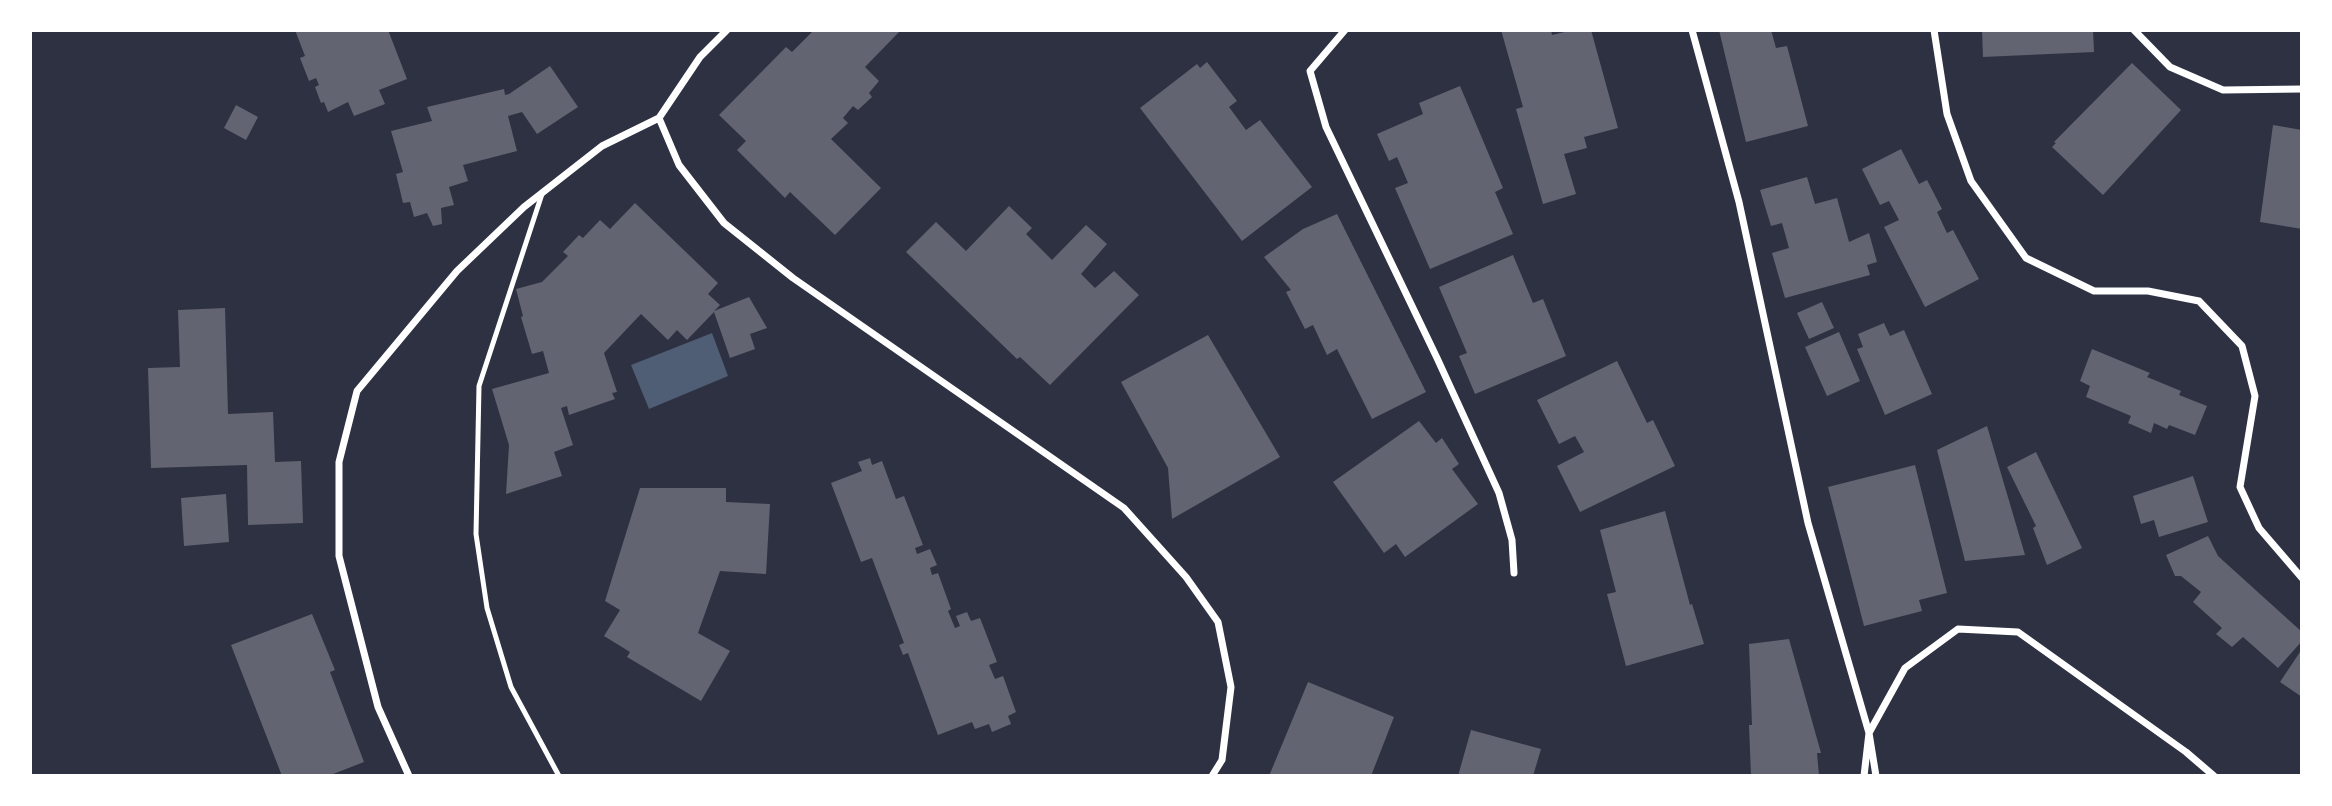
<!DOCTYPE html>
<html>
<head>
<meta charset="utf-8">
<style>
  body { margin:0 }
  #map { position:relative; width:2332px; height:806px; overflow:hidden; background:#2d3142; font-family:"Space Grotesk",sans-serif }
  canvas { display:block }
  .frame { position:absolute; inset:0; border:32px solid #fff; pointer-events:none }
</style>
</head>
<body>
<div id="map">
<canvas width="2332" height="806"></canvas>
<div class="frame"></div>
</div>
<script>
const context = document.querySelector('canvas').getContext('2d');
context.lineJoin = 'round';
function fill(path, color) {
  context.fillStyle = color;
  context.fill(path, 'evenodd');
}
function toPath(rows) {
  const path = new Path2D();
  for (const r of rows) {
    path.moveTo(r[0], r[1]);
    for (let i = 2; i < r.length; i += 2) path.lineTo(r[i], r[i + 1]);
  }
  return path;
}
function trace(path, color, width, dash) {
  context.strokeStyle = color;
  context.lineWidth = width;
  context.lineCap = dash ? 'butt' : 'round';
  context.setLineDash(dash || []);
  context.stroke(path);
}
const water = toPath([
  [712,333,728,376,649,409,631,365]
]);
const building = toPath([
  [295,30,388,30,407,79,379,90,385,104,354,116,348,102,328,112,324,102,321,103,315,87,319,85,316,78,309,81,300,58,305,56],
  [814,30,897,30,899,32,865,67,879,81,869,93,872,97,858,110,853,106,843,118,848,123,831,139,881,188,835,235,790,192,785,198,737,150,746,141,719,115,786,47,792,52],
  [1501,30,1551,30,1552,35,1573,30,1591,30,1618,128,1584,137,1587,148,1564,154,1576,194,1543,204,1516,109,1523,107],
  [1719,30,1771,30,1776,48,1787,46,1808,126,1746,142],
  [1982,30,2093,30,2094,52,1983,57],
  [1207,62,1237,101,1229,107,1246,130,1260,120,1312,187,1242,241,1140,108,1197,64,1200,68],
  [2132,63,2181,110,2103,195,2052,147,2056,143,2054,142],
  [550,66,578,107,537,134,522,112,508,116,517,151,463,165,468,181,449,187,454,205,441,208,442,224,433,226,427,213,414,217,410,202,403,203,396,174,403,172,391,131,432,121,427,107,504,89,505,95,509,94],
  [1460,86,1503,188,1495,192,1513,234,1430,269,1395,188,1408,183,1397,157,1389,161,1377,134,1423,114,1419,103],
  [236,105,258,117,246,140,224,128],
  [2273,125,2302,130,2302,229,2260,222],
  [1901,149,1919,184,1927,180,1942,209,1937,212,1947,233,1953,230,1979,279,1925,307,1884,227,1899,220,1889,201,1880,205,1862,169],
  [1807,177,1815,204,1837,198,1849,242,1869,233,1877,262,1867,265,1870,275,1785,298,1772,253,1789,248,1782,223,1771,226,1760,190],
  [635,203,718,283,708,294,720,305,714,311,749,297,767,328,750,334,755,349,730,358,714,312,687,340,677,330,668,340,641,314,604,353,617,392,612,393,615,399,569,415,567,406,561,408,573,445,554,452,562,476,506,494,509,445,492,389,549,373,543,351,532,354,521,317,523,316,516,289,542,282,568,256,563,252,579,235,583,238,600,220,610,229],
  [1009,206,1032,228,1026,234,1052,260,1086,225,1107,244,1081,274,1095,288,1114,271,1139,295,1050,385,1020,357,1017,359,906,252,936,222,966,251],
  [1337,214,1426,392,1372,419,1337,349,1327,355,1313,325,1305,329,1286,292,1291,290,1264,257,1303,229],
  [1513,255,1533,303,1543,299,1566,356,1475,394,1459,356,1467,353,1439,287],
  [1822,302,1834,328,1809,339,1797,313],
  [225,308,228,414,273,412,275,462,301,461,303,523,248,525,247,465,151,468,148,368,180,367,178,310],
  [1884,323,1890,336,1904,330,1932,394,1885,415,1857,349,1863,347,1858,334],
  [1839,332,1860,381,1827,396,1805,347],
  [1208,335,1280,457,1172,519,1168,468,1121,382],
  [2092,349,2150,373,2147,377,2181,391,2179,395,2207,406,2195,435,2169,425,2167,429,2154,423,2151,433,2128,423,2131,416,2086,397,2090,386,2080,381],
  [1617,361,1647,423,1653,420,1675,466,1580,512,1557,466,1584,452,1575,436,1559,444,1537,400],
  [1419,421,1436,443,1442,438,1459,464,1452,469,1478,504,1405,557,1396,544,1384,553,1333,482],
  [1987,426,2025,555,1965,561,1937,450],
  [2036,452,2082,548,2047,565,2033,528,2036,526,2007,467],
  [870,458,872,465,882,461,896,499,904,496,923,545,915,548,917,554,930,549,937,565,930,568,932,575,938,573,951,609,948,611,955,628,960,626,956,616,967,612,971,621,980,618,997,662,989,665,995,679,1003,676,1016,712,1008,716,1011,724,992,732,989,724,975,729,972,722,938,735,908,653,903,655,899,645,904,643,872,558,861,562,831,483,862,471,858,462],
  [1915,465,1947,593,1919,600,1922,611,1864,626,1828,487],
  [2193,476,2208,522,2159,537,2154,520,2141,524,2133,496],
  [640,488,726,488,726,502,770,504,766,574,720,571,698,633,730,651,701,701,627,657,630,652,604,636,620,610,605,601],
  [226,494,229,542,184,546,181,498],
  [1665,511,1690,605,1692,604,1704,644,1626,666,1607,594,1616,592,1600,530],
  [2208,536,2218,556,2302,632,2302,641,2278,668,2243,637,2232,647,2216,634,2222,628,2193,602,2201,592,2181,576,2175,576,2166,555],
  [312,614,335,670,330,672,364,762,328,776,282,776,231,645],
  [1789,639,1821,753,1817,753,1819,776,1751,776,1749,725,1752,725,1749,644],
  [2302,649,2302,697,2280,682],
  [1308,682,1394,717,1371,776,1269,776],
  [1471,730,1541,749,1533,776,1458,776]
]);
const service = toPath([
  [542,194,479,386,476,534,487,608,511,687,559,776]
]);
const minor = toPath([
  [727,30,700,57,659,118,679,165,724,223,793,278,1124,508,1186,577,1218,622,1231,687,1222,760,1212,776],
  [1345,30,1310,71,1326,127,1437,358,1499,493,1512,540,1514,573],
  [1692,30,1739,202,1808,523,1869,733,1864,776],
  [1934,30,1947,114,1971,181,2026,258,2094,291,2148,291,2199,301,2242,346,2255,396,2240,487,2259,528,2302,578],
  [2134,30,2170,67,2223,90,2302,89],
  [409,776,378,707,339,556,339,462,357,391,457,271,524,207,602,146,659,118],
  [1876,776,1869,733,1905,668,1958,629,2018,632,2186,752,2214,776]
]);
fill(water, '#4f5d75');
fill(building, '#626471');
trace(service, '#fff', 5);
trace(minor, '#fff', 7);
</script>
</body>
</html>
